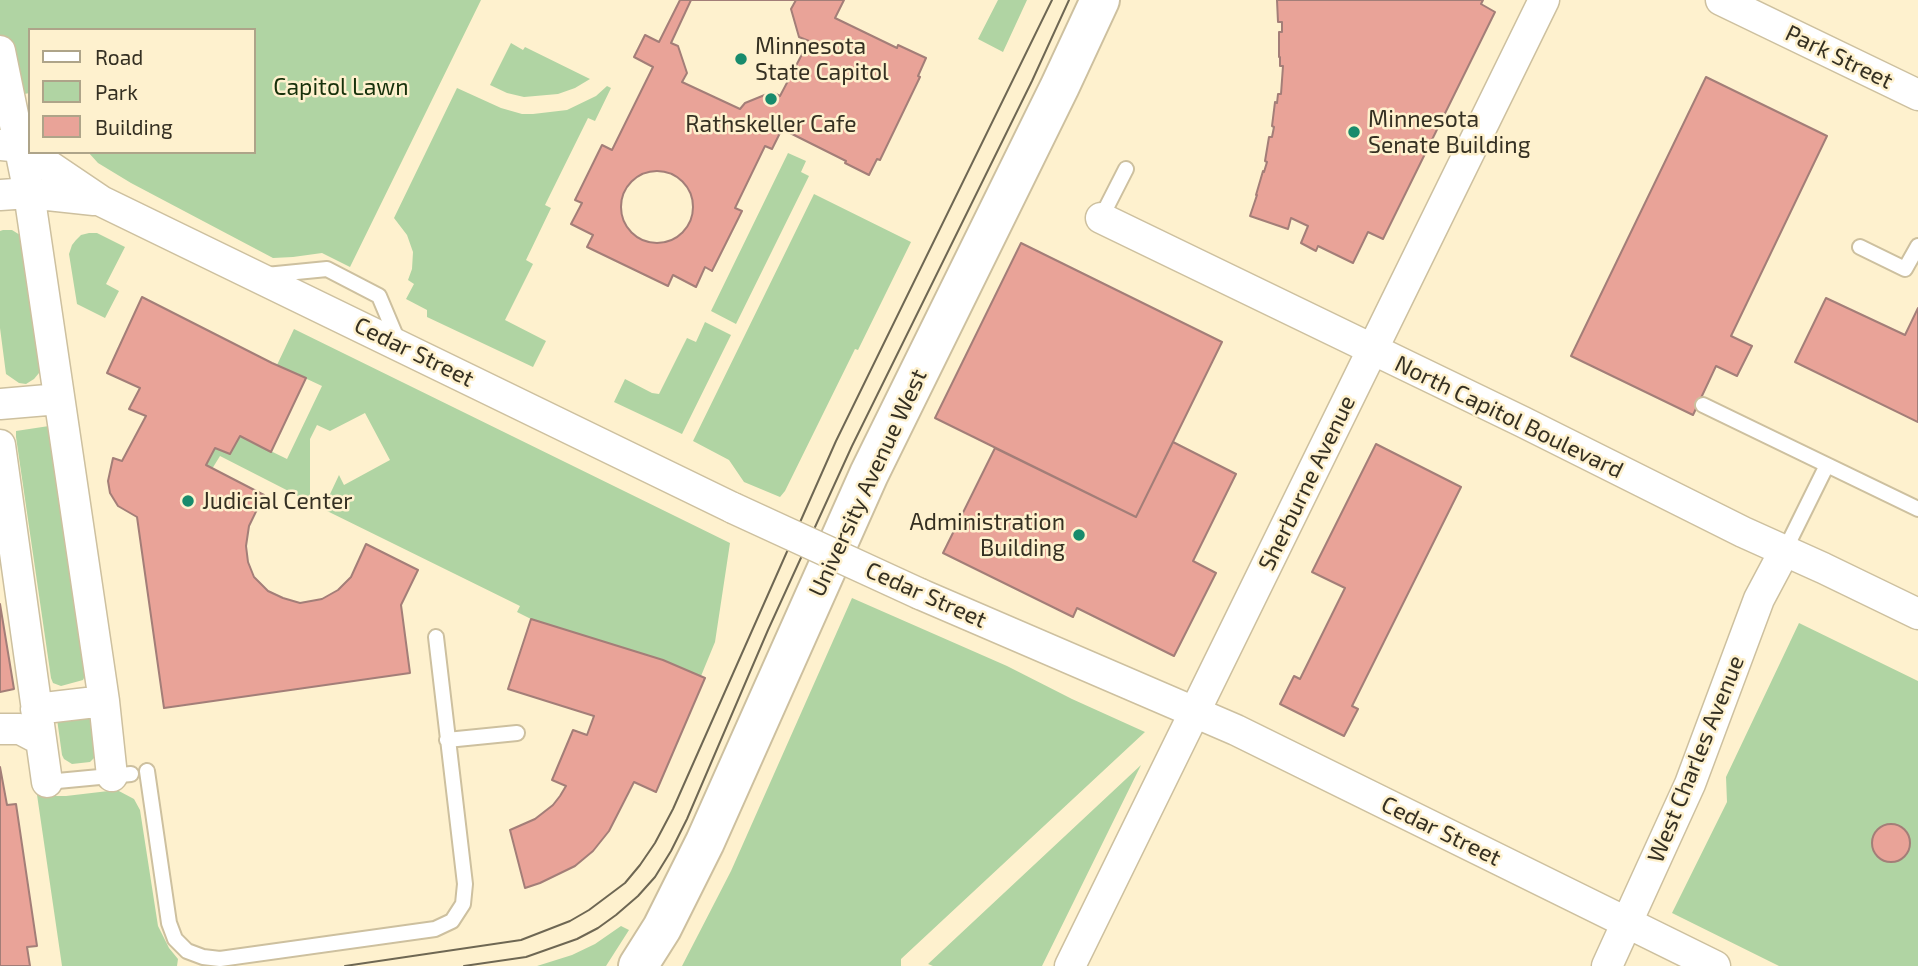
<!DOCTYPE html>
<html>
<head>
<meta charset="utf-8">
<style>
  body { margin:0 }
  #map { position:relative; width:1918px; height:966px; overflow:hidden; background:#fef1ce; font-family:"Exo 2",sans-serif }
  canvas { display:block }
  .legend { position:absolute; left:28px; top:28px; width:228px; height:126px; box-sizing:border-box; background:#fef1ce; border:2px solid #aea489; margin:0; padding:9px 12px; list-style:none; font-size:21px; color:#353022 }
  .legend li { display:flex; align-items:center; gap:14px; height:35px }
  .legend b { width:35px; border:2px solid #aea489 }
</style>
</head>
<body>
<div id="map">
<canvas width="1918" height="966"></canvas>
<ul class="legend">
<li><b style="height:9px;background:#fff"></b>Road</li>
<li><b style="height:19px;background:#b0d4a3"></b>Park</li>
<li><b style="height:19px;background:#e9a398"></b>Building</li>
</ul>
</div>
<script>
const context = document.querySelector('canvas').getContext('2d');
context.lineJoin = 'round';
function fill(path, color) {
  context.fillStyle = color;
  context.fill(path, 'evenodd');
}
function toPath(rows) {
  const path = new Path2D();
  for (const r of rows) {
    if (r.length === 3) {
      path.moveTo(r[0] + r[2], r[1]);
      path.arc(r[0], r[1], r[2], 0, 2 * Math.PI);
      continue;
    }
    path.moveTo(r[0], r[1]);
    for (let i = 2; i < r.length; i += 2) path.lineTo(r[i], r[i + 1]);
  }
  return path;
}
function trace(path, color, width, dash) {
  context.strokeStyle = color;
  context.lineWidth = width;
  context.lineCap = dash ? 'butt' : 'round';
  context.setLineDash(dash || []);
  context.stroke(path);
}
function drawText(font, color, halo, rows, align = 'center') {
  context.font = font + ' "Exo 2",sans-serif';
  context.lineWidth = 5;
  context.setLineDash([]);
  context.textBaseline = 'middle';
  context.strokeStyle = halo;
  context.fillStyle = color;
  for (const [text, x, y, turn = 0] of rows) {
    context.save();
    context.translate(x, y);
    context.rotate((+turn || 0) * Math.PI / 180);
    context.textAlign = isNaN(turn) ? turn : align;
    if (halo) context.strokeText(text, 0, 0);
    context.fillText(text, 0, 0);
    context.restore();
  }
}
const green = toPath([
  [0,0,481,0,350,267,322,253,293,257,273,258,131,183,98,163,88,152,254,152,254,30,30,30,30,93,0,98],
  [998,0,1027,0,1003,52,978,39],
  [511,43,523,50,525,47,590,79,575,88,558,94,524,97,507,93,490,85],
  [607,86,611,88,595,121,588,118,545,205,551,208,526,260,533,264,505,320,546,341,533,367,427,317,427,310,406,299,414,284,408,280,412,269,413,252,407,235,394,218,457,88,501,108,522,114,533,114,567,110,596,96],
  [788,153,806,161,801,172,809,176,736,324,711,311],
  [814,194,911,242,858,350,855,349,785,491,780,497,744,482,729,460,693,441],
  [3,230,12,230,20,235,25,243,42,365,39,373,34,379,26,384,19,383,6,374,0,328,0,231],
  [89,233,97,233,125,247,106,284,119,291,105,318,77,304,69,254,72,245,76,240,81,235],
  [705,322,731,335,682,434,614,402,625,379,652,393,659,394,687,338,696,342],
  [294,329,730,543,715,642,701,676,663,660,531,619,517,612,520,606,323,509,339,475,344,485,390,460,365,413,330,431,317,425,310,439,310,502,220,456,212,469,206,465,215,448,230,454,240,436,287,459,322,386,277,365],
  [49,426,87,672,83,680,61,686,53,683,51,678,16,437,16,431],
  [852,598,1007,666,1072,699,1145,732,901,959,901,966,682,966,731,871],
  [1799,623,1918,681,1918,966,1779,966,1672,913,1727,802,1726,777],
  [91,712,97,755,90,762,72,764,64,759,62,755,57,719],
  [1141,765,1042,966,933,966,928,964],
  [35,781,46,793,56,796,66,796,117,790,134,799,140,810,158,926,169,948,178,959,177,966,62,966],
  [621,926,629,930,606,966,537,966,572,955,595,944]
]);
const building = toPath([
  [680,0,844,0,835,18,897,48,898,45,926,58,918,76,920,77,880,160,877,159,869,175,845,163,846,161,782,129,772,149,765,146,735,208,742,211,712,271,705,267,696,287,673,275,668,286,587,247,593,235,571,224,582,203,575,200,602,145,612,150,653,67,634,57,645,35,659,42,680,0],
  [691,0,796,0,791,9,799,37,809,41,780,96,772,92,745,103,740,109,682,82,687,73,678,46,671,43,691,0],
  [1277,0,1483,0,1481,4,1495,12,1383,239,1368,232,1353,263,1318,246,1316,251,1301,243,1308,226,1291,218,1288,229,1250,216,1257,195,1256,195,1263,171,1264,172,1267,162,1265,161,1269,137,1272,137,1274,127,1272,126,1275,102,1277,103,1278,94,1281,94,1283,66,1280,66,1280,57,1279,57,1279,32,1282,32,1282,22,1278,22,1277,0],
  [1706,77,1827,136,1731,336,1752,346,1737,376,1716,366,1693,415,1571,356,1706,77],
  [657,207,36],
  [1021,243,1222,342,1136,517,935,418,1021,243],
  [142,297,272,363,306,378,271,452,240,436,230,454,215,448,206,465,264,495,249,526,246,546,248,562,254,577,268,591,283,598,300,603,322,599,338,590,351,577,366,544,418,570,401,605,410,673,164,708,137,517,118,506,110,493,108,481,113,458,122,461,146,416,129,409,140,388,107,373,142,297],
  [1826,298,1905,335,1918,308,1918,422,1795,362,1826,298],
  [1173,442,1236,474,1193,561,1216,573,1174,656,1077,608,1073,617,943,553,995,448,1136,517,1173,442],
  [1376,444,1461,487,1352,706,1358,709,1344,736,1280,704,1294,676,1300,679,1345,588,1312,572,1376,444],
  [0,604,14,689,0,692,0,604],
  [531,619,663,660,705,678,656,792,634,782,609,831,593,851,575,866,540,883,525,888,510,830,535,819,553,805,560,796,566,786,552,780,573,730,587,735,594,716,508,689,531,619],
  [0,767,7,805,16,804,37,946,27,947,30,966,0,966,0,767],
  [1891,843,19]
]);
const service = toPath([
  [1101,218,1126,169],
  [1860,247,1905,269,1918,246],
  [266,275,327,269,379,296,398,341],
  [1703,405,1827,465,1784,552],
  [1827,465,1918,509],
  [447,740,517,733],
  [147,771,169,923,175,939,187,951,203,957,220,959,435,929,452,921,463,904,465,884,436,637],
  [47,782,131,774]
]);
const minor = toPath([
  [1721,0,1918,95],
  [0,51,29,193,104,701,112,776],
  [0,145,21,147,101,201,733,508],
  [0,195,29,193,94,200],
  [1101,218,1523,422,1743,532,1823,568,1918,614],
  [0,404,59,399],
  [0,445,47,782],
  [920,594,1236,730,1715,966],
  [36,709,104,701],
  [0,729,20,729,41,740],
  [1070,966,1544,0],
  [1607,966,1690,784,1759,599,1784,552]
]);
const secondary = toPath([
  [638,966,662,928,705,842,869,474,1060,86,1100,0]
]);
const tram = toPath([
  [345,966,521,940,570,921,589,910,625,883,640,865,655,843,673,809,836,441,1052,0],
  [464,966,526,957,577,939,598,928,616,915,638,896,655,877,671,851,687,819,768,630,852,446,1032,81,1069,0]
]);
const minorBridge = toPath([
  [733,508,920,594]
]);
const markers = [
  [741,59,7,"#188b6c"],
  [771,99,7,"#188b6c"],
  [1354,132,7,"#188b6c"],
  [188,501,7,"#188b6c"],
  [1079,535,7,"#188b6c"]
];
const poiNames = [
  ["Minnesota",755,46],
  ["State Capitol",755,72],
  ["Minnesota",1368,119],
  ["Senate Building",1368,145],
  ["Rathskeller Cafe",771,124,"center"],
  ["Judicial Center",202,501],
  ["Administration",1065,522,"right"],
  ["Building",1065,548,"right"]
];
const streetNames = [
  ["Park Street",1839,57,26],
  ["Cedar Street",414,352,26],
  ["North Capitol Boulevard",1509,417,26],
  ["University Avenue West",868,483,-65],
  ["Sherburne Avenue",1307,483,-64],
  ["Cedar Street",926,595,24],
  ["West Charles Avenue",1696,759,-68],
  ["Cedar Street",1441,831,26]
];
const parkNames = [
  ["Capitol Lawn",341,87]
];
fill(green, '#b0d4a3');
fill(building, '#e9a398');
trace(building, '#a37e78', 2);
trace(service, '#cdc09f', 18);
trace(minor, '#cdc09f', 33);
trace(secondary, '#cdc09f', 42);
trace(service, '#fff', 14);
trace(minor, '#fff', 30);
trace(secondary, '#fff', 38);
trace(tram, '#6e6753', 2);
trace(minorBridge, '#cdc09f', 33, []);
trace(minorBridge, '#fff', 30);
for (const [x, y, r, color] of markers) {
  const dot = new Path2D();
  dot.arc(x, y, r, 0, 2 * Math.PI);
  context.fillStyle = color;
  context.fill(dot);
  trace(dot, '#fef1ce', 2.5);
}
drawText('23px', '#353022', '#fef1ce', poiNames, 'left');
drawText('23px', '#353022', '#fef1ce', streetNames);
drawText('23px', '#17310b', '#fef1ce', parkNames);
</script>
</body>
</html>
